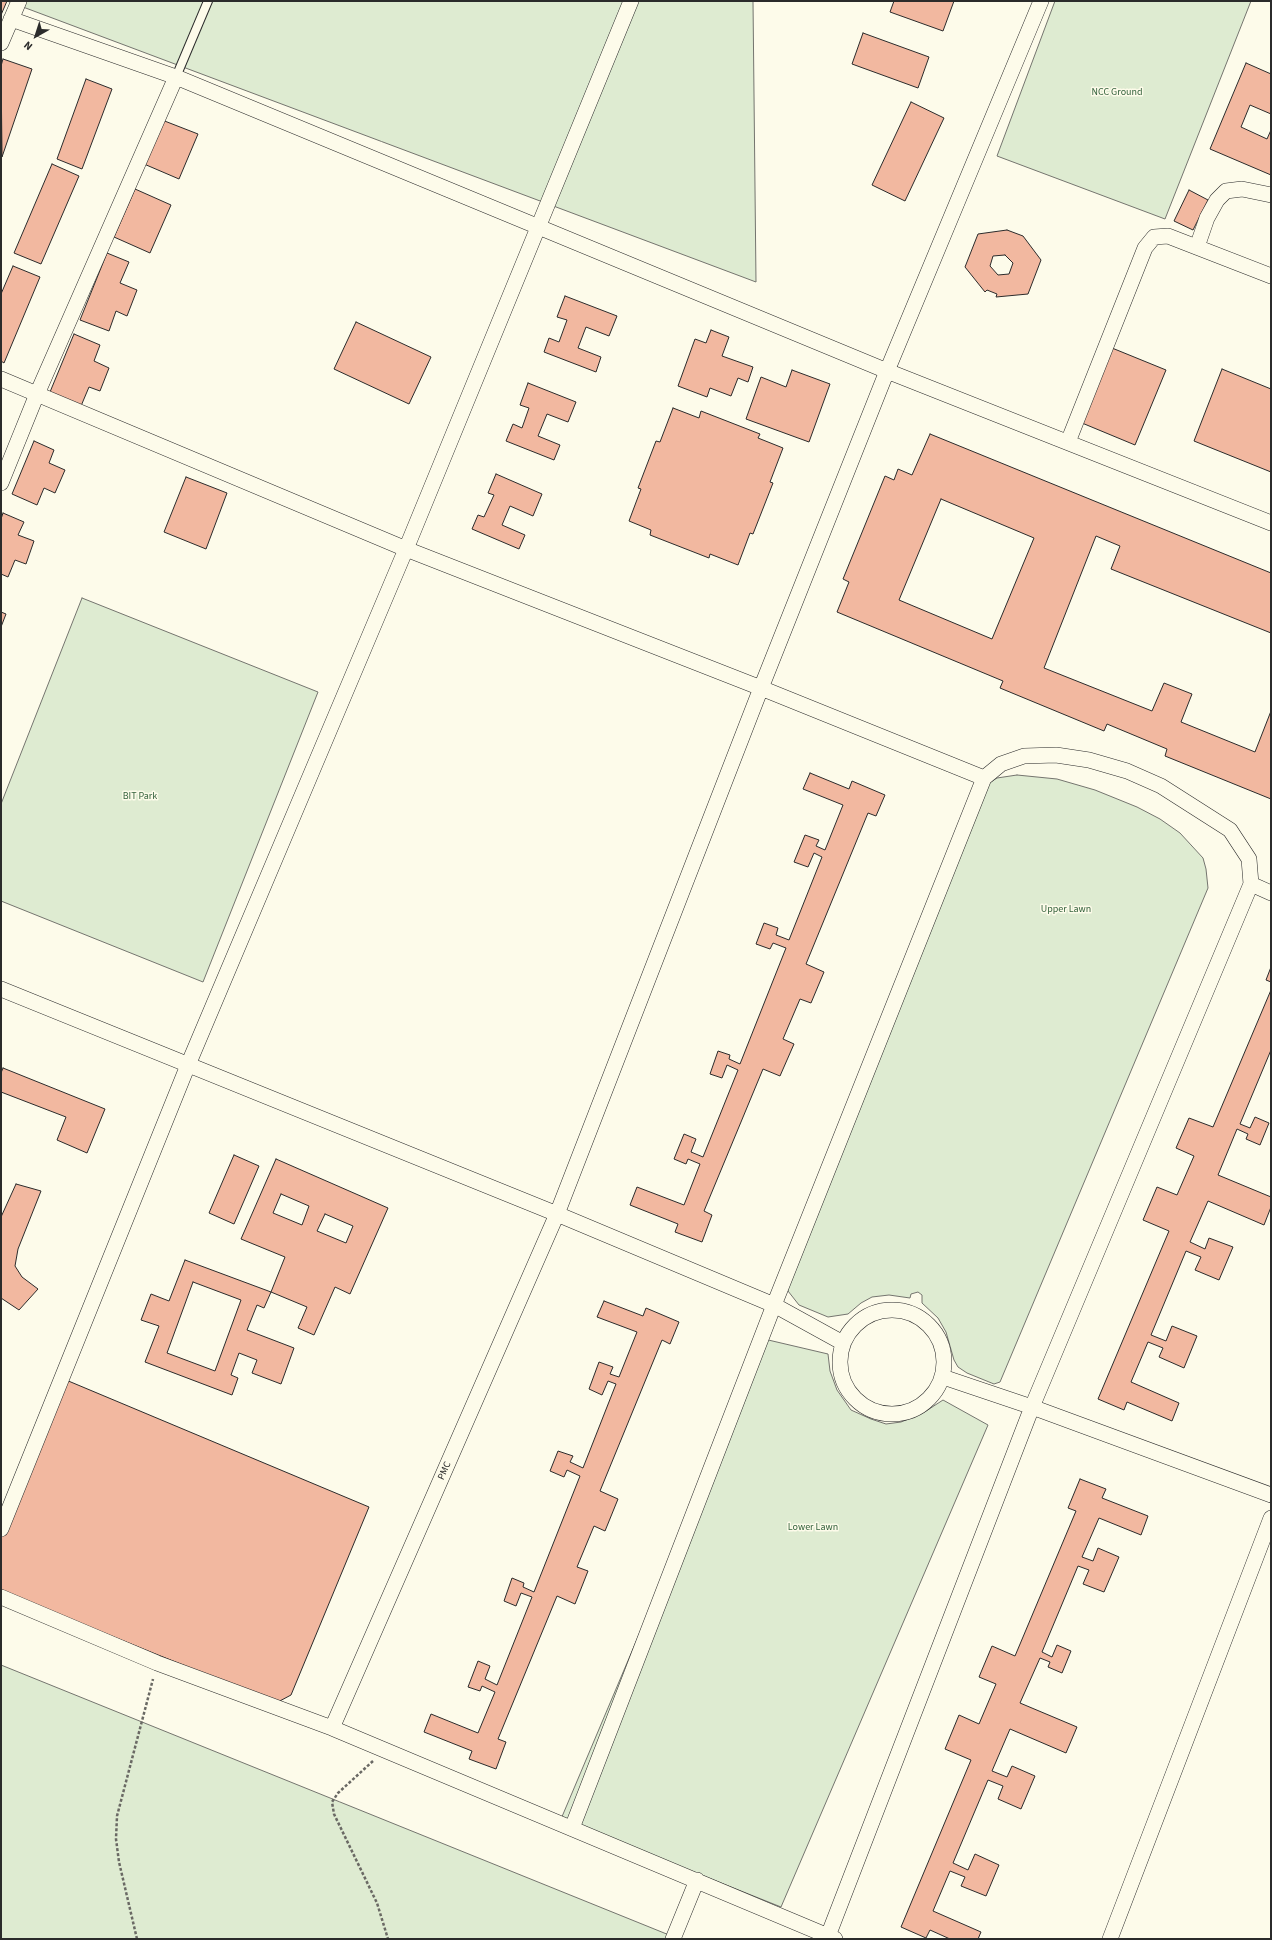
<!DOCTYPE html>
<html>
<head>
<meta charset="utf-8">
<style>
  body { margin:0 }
  #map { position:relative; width:1272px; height:1940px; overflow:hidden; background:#fdfbea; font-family:"Source Sans 3",sans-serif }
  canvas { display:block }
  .frame { position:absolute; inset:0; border:2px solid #2b2b2b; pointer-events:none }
  .north { position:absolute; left:16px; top:16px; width:40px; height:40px; -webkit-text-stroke:3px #fdfbea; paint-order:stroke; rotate:219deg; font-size:11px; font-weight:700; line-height:16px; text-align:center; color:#2b2b2b }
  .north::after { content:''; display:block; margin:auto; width:14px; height:18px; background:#2b2b2b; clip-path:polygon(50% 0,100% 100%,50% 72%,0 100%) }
</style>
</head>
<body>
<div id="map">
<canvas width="1272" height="1940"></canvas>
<div class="frame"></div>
<div class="north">N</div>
</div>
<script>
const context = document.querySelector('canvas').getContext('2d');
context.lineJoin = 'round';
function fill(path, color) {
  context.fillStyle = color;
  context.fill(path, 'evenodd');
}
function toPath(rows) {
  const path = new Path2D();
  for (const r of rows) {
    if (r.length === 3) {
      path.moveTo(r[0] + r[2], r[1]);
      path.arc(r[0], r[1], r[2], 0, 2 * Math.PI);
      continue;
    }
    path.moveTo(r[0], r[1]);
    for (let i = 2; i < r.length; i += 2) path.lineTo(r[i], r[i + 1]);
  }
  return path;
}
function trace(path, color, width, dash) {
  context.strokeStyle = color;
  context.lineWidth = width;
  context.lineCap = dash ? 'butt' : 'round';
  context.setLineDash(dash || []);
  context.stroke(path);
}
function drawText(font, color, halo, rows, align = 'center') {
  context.font = font + ' "Source Sans 3",sans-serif';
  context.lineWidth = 3;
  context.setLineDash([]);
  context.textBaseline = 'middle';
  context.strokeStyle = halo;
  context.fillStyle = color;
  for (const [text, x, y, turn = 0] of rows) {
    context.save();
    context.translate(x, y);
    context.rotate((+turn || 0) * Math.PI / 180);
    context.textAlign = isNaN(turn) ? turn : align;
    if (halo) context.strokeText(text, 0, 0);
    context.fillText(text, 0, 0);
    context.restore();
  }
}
const green = toPath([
  [7,1,753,1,756,282,7,1],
  [1055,1,1251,1,1165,219,997,156,1055,1],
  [82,598,318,692,203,982,1,901,1,804,82,598],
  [1017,775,1057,779,1095,790,1137,807,1160,819,1180,833,1203,858,1206,869,1208,888,1000,1382,994,1384,967,1373,958,1367,954,1360,946,1332,938,1318,922,1303,922,1295,918,1292,911,1294,910,1298,889,1295,872,1297,861,1303,848,1314,828,1317,799,1305,788,1291,787,1285,983,787,997,778,1017,775],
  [764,1339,828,1354,830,1371,837,1390,851,1410,871,1419,886,1424,901,1422,923,1413,943,1400,988,1425,781,1907,561,1819,764,1339],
  [1,1665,679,1939,1,1939,1,1665]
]);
const building = toPath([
  [1,1,7,1,1,15,1,1],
  [894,1,954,1,943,31,890,12,894,1],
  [863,33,929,57,918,88,852,64,863,33],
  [3,59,32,69,2,157,1,66,3,59],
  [1246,63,1271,74,1271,114,1250,105,1241,127,1267,139,1271,130,1271,175,1210,149,1246,63],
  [86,79,112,89,82,169,57,159,86,79],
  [911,102,944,118,905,201,872,185,911,102],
  [162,120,198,134,179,179,144,164,162,120],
  [52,164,79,176,41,264,14,253,52,164],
  [135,189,171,205,150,253,114,237,135,189],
  [1189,190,1208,200,1193,230,1174,221,1189,190],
  [1007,230,1023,236,1041,260,1028,294,996,297,997,294,987,290,985,292,965,267,978,234,1007,230],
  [1005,255,1013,263,1009,274,998,275,990,266,993,256,1005,255],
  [107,253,129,262,120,283,137,290,127,316,116,311,109,331,80,320,107,253],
  [13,266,40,277,4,363,1,361,1,294,13,266],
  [565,296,617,316,609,336,586,327,578,348,601,357,596,372,544,352,549,338,559,342,567,320,557,317,565,296],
  [356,322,431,357,409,404,334,369,356,322],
  [711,330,729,337,722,356,753,367,748,382,738,378,731,396,710,388,707,397,678,386,695,339,706,343,711,330],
  [74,334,100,345,94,361,109,368,100,391,89,387,81,406,50,392,74,334],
  [1112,348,1166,370,1135,445,1082,423,1112,348],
  [1222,369,1271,389,1271,472,1194,441,1222,369],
  [792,370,830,384,809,442,746,419,761,377,786,387,792,370],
  [528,383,576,402,568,422,547,414,538,436,560,445,554,460,506,441,513,424,522,428,529,408,520,405,528,383],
  [673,408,699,418,701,411,760,434,758,438,783,448,770,482,773,483,753,534,750,533,738,565,710,554,709,558,650,535,651,530,629,521,641,489,638,488,656,441,660,442,673,408],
  [930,434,1271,573,1271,633,1111,569,1120,546,1096,536,1044,668,1152,711,1164,683,1192,694,1181,722,1255,752,1271,711,1271,799,1165,756,1167,749,1107,724,1104,731,1000,688,1003,681,837,612,849,582,843,579,885,476,894,480,898,469,912,475,930,434],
  [941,499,1034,538,992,639,899,600,941,499],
  [34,441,54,450,49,463,65,470,55,493,44,488,37,505,12,494,34,441],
  [496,474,542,494,533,516,510,506,502,525,525,535,519,549,472,529,478,515,484,517,494,495,488,493,496,474],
  [186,477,227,493,206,549,164,532,186,477],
  [3,513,24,522,18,535,34,541,26,564,15,560,8,577,1,574,1,519,3,513],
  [1,612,6,614,1,627,1,612],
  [810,773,849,789,852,781,885,795,876,816,868,813,806,964,824,972,811,1003,800,999,783,1039,794,1044,780,1076,763,1069,704,1211,712,1215,702,1242,675,1232,678,1224,630,1205,637,1187,684,1205,700,1164,688,1159,686,1164,674,1159,684,1134,696,1139,691,1152,703,1157,738,1070,727,1065,722,1078,710,1074,718,1051,730,1055,729,1059,740,1064,786,948,773,943,770,949,756,944,764,923,778,928,776,935,789,940,822,857,814,853,808,867,794,862,805,835,819,840,816,846,825,850,843,805,803,789,810,773],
  [1271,967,1271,982,1266,980,1271,967],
  [1271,990,1271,1050,1240,1124,1250,1128,1255,1117,1269,1123,1260,1145,1246,1139,1248,1134,1237,1129,1218,1175,1271,1197,1271,1207,1264,1225,1208,1201,1190,1242,1205,1249,1209,1238,1233,1247,1219,1280,1195,1270,1201,1257,1186,1251,1151,1335,1166,1341,1172,1326,1197,1336,1184,1368,1159,1357,1163,1348,1148,1342,1131,1382,1179,1403,1172,1421,1127,1402,1124,1410,1098,1399,1169,1231,1143,1220,1157,1187,1177,1195,1194,1156,1176,1148,1189,1118,1213,1127,1271,990],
  [3,1068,105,1109,87,1153,57,1140,66,1117,1,1092,1,1073,3,1068],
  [234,1155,259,1166,234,1224,209,1213,234,1155],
  [276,1159,388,1208,350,1294,335,1287,314,1335,298,1328,307,1307,271,1292,285,1257,241,1239,276,1159],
  [281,1194,309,1206,302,1225,273,1213,281,1194],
  [325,1214,353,1226,346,1243,317,1231,325,1214],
  [16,1184,41,1191,18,1249,15,1266,22,1277,38,1289,19,1310,1,1298,1,1217,16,1184],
  [185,1260,271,1292,264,1308,257,1305,247,1330,294,1348,281,1384,252,1373,257,1360,239,1353,231,1375,238,1378,232,1395,145,1362,159,1326,141,1320,151,1294,169,1301,185,1260],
  [193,1282,241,1300,215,1371,167,1353,193,1282],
  [604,1301,643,1316,646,1308,679,1322,670,1344,662,1340,600,1491,618,1499,605,1531,594,1526,577,1567,588,1571,575,1604,557,1596,498,1739,506,1742,496,1769,469,1759,472,1751,424,1732,431,1714,478,1733,495,1692,482,1686,480,1691,468,1687,478,1661,490,1666,485,1679,497,1685,532,1597,521,1593,516,1606,504,1601,512,1578,524,1583,523,1587,534,1592,580,1476,567,1470,564,1477,550,1471,558,1451,573,1456,570,1462,583,1468,616,1384,608,1381,602,1395,589,1389,599,1362,613,1367,610,1374,619,1377,637,1332,597,1317,604,1301],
  [66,1380,369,1507,291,1695,276,1703,1,1591,1,1537,66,1380],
  [1080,1479,1106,1489,1102,1498,1148,1516,1141,1535,1099,1518,1082,1557,1093,1561,1098,1548,1119,1557,1104,1592,1083,1584,1089,1570,1078,1566,1042,1652,1052,1657,1057,1645,1071,1651,1062,1673,1048,1667,1050,1662,1040,1658,1020,1703,1077,1727,1066,1753,1010,1729,992,1771,1007,1777,1012,1766,1035,1776,1021,1809,998,1799,1003,1786,988,1780,953,1863,968,1870,975,1854,999,1865,986,1896,961,1886,965,1877,950,1871,933,1911,981,1932,978,1939,950,1939,930,1930,926,1938,901,1927,971,1760,945,1749,959,1715,979,1724,996,1684,979,1677,992,1646,1015,1656,1076,1511,1068,1508,1080,1479]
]);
const path = toPath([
  [373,1761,338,1793,332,1802,334,1814,377,1903,388,1939],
  [137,1939,119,1862,116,1839,117,1816,153,1679]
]);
const service = toPath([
  [176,77,208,1]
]);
const minor = toPath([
  [11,19,176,77,887,371,1271,523],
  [1,43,19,1],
  [1197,247,1207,218,1217,200,1226,191,1242,189,1271,195],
  [1,379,406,549,761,688,984,778],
  [1068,442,1145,248,1154,237,1168,236,1271,276],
  [1,483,37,394,176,77],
  [1251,884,1271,893],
  [1,989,557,1214,774,1305,843,1343],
  [892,1362,52],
  [943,1377,1032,1407,1271,1495],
  [1,1529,188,1065,406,549,631,1],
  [1,1597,157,1663,332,1728,835,1939],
  [332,1728,557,1214,761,688,887,371,1041,1],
  [572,1828,774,1305,984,778,1001,764,1024,756,1056,755,1089,760,1127,771,1161,786,1230,830,1249,859,1251,884,1032,1407,828,1936],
  [673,1939,697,1880],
  [1110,1939,1271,1518]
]);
const parkNames = [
  ["NCC Ground",1117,93],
  ["BIT Park",140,797],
  ["Upper Lawn",1066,910],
  ["Lower Lawn",813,1528]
];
const streetNames = [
  ["PMC",445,1471,-66]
];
fill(green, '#deebd1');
trace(green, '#74746e', 1);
fill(building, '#f2b8a0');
trace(building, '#2b2b2b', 1);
trace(service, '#2b2b2b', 10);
trace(minor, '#2b2b2b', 16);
trace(path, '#6a6964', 2.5, [3, 2]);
trace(service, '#fdfbea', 8);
trace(minor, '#fdfbea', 15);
drawText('10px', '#34623c', '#fdfbea', parkNames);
drawText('10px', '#2b2b2b', '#fdfbea', streetNames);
</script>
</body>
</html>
